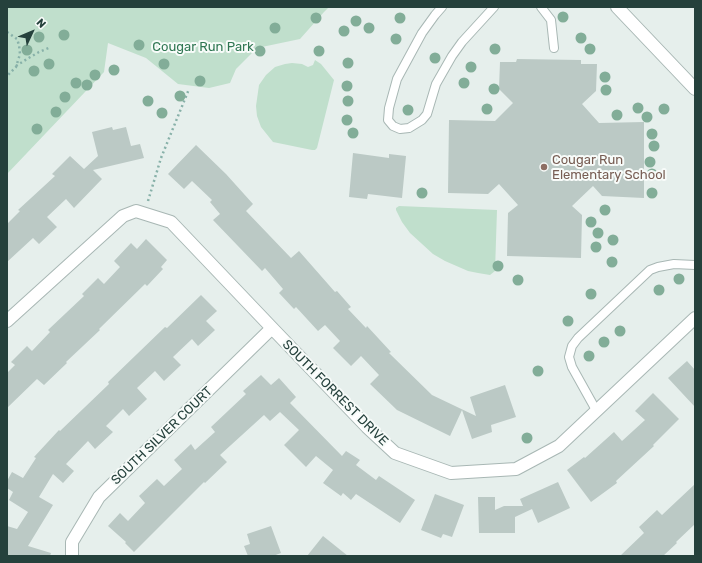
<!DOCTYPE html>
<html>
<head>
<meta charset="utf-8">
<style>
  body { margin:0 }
  #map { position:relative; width:702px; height:563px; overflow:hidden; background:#e6efec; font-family:Rubik,sans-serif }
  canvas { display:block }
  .frame { position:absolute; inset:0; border:8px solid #25413c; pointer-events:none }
  .north { position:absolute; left:12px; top:12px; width:40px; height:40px; -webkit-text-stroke:3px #f7fbf9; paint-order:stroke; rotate:46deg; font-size:11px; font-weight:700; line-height:16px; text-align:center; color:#25413c }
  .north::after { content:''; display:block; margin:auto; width:14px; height:18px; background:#25413c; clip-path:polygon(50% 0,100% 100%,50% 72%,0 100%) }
</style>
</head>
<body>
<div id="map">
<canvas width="702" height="563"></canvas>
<div class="frame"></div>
<div class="north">N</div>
</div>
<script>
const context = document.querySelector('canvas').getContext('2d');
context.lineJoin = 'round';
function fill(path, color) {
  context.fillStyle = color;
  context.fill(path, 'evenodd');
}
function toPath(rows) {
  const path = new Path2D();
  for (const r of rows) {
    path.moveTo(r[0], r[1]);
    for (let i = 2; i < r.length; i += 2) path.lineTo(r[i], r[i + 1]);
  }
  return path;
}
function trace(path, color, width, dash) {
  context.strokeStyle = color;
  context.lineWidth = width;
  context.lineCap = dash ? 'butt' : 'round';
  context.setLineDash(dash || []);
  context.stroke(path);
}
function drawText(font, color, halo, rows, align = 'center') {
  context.font = font + ' Rubik,sans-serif';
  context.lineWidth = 4;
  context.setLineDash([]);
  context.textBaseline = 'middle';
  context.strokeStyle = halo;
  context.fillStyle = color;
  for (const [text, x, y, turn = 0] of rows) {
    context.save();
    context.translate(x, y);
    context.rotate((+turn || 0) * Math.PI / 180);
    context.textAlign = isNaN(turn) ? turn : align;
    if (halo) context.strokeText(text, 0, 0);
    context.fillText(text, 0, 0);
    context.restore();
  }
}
const green = toPath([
  [7,7,329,7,324,12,300,39,257,48,236,69,230,83,209,88,178,84,146,58,108,43,104,72,7,174],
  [315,60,321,64,334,80,317,148,315,150,312,150,273,142,261,127,257,116,256,106,259,85,266,75,275,67,285,64,292,63,302,64,308,67,313,65],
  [399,206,497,210,495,271,490,275,478,273,468,271,445,261,433,254,410,233,402,222,396,210,396,208]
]);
const building = toPath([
  [517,59,581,60,581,64,597,64,596,91,582,104,599,123,644,122,644,198,602,196,593,186,572,206,582,215,581,258,507,256,508,213,518,205,499,184,488,194,448,193,449,120,495,121,513,103,499,89,500,62,516,62],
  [112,127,113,130,126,127,131,146,140,144,144,158,93,170,102,179,74,208,66,199,47,217,57,227,39,244,33,238,7,262,7,224,20,211,18,210,55,176,52,174,70,156,84,169,98,156,92,132],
  [196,145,226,174,253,204,246,211,291,258,299,251,335,292,337,291,351,307,348,309,366,328,367,326,391,352,389,353,432,395,476,416,470,397,505,385,516,417,491,425,492,432,472,439,462,410,450,436,397,410,370,384,379,375,361,356,351,366,333,348,340,341,325,325,318,331,296,307,294,309,279,293,283,289,265,268,262,271,213,220,220,214,210,202,212,200,192,181,184,189,168,174],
  [353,153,389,158,389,154,406,156,402,198,368,194,367,199,349,197],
  [146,239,167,260,161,267,163,269,147,286,145,284,99,329,100,330,66,362,67,363,44,385,37,379,7,408,7,373,15,365,11,362,27,346,32,351,50,332,48,330,84,296,82,294,98,278,104,284,120,267,114,261,131,243,137,249],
  [201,295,217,311,206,321,215,330,198,346,192,339,173,357,181,365,164,381,155,371,137,388,147,399,129,416,123,409,106,426,113,432,95,449,88,441,66,464,74,471,63,483,53,474,39,497,53,505,28,546,51,553,50,556,7,556,7,526,17,529,28,512,9,500,13,492,7,488,7,481,12,472,23,478,36,458,34,457,59,430,60,431,109,384,108,382,165,327,167,328],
  [687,361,695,370,695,407,668,378],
  [261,375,271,385,279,378,296,397,290,403,342,456,346,451,360,460,356,465,376,480,379,476,415,500,400,523,356,494,351,500,343,493,341,496,323,483,333,470,316,456,306,467,284,445,299,430,280,412,270,421,264,415,220,455,227,462,205,483,204,482,134,552,125,543,126,542,108,526,120,513,128,521,145,503,139,496,157,479,164,486,182,469,174,460,191,444,195,450,215,432,211,427,246,394,243,391],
  [653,393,679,419,653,445,654,446,616,481,617,483,591,502,567,470,584,457,585,458,614,432,622,441,645,420,635,411],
  [558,482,570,508,538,523,532,509,515,517,515,533,479,533,478,497,495,497,495,510,504,506,523,506,520,499],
  [695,484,695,524,676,542,677,543,663,556,620,556,644,533,639,527,657,510,662,515],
  [435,494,464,505,452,537,443,534,441,538,421,530],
  [271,526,281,553,273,556,248,556,244,546,250,544,247,534],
  [323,536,348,556,307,556]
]);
const path = toPath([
  [7,32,17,39,19,45,20,54,16,67,7,76],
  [16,66,27,59,39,52,51,47],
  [148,201,161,158,189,89]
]);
const service = toPath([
  [442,7,435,15,422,33,397,79,389,108,388,120,393,126,400,129,409,128,422,120,427,114,436,84,452,56,462,42,494,7],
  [541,7,551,20,554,48],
  [596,410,572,367,569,357,572,346,578,338,650,270,658,267,674,264,695,265]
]);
const minor = toPath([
  [7,321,123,216,136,211,171,222,272,328,367,427,395,453,451,473,516,469,559,446,695,318],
  [72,556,72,542,99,497,272,328]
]);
const tertiary = toPath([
  [617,7,695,89]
]);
const trees = [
  [563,17],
  [316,18],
  [400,18],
  [356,21],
  [275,28],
  [369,28],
  [344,31],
  [64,35],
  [39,37],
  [581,38],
  [396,39],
  [139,45],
  [495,49],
  [590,49],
  [27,50],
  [260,51],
  [319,51],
  [435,58],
  [348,63],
  [49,64],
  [164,64],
  [471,67],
  [114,70],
  [34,71],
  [95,75],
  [605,77],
  [200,81],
  [76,83],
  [464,83],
  [87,85],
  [347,86],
  [494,89],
  [606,90],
  [180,96],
  [65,97],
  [148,101],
  [348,101],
  [638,108],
  [487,109],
  [664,109],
  [408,110],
  [56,112],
  [162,113],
  [617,115],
  [647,117],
  [347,120],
  [37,129],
  [353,133],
  [652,134],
  [654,146],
  [650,162],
  [652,174],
  [422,193],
  [652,193],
  [605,210],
  [591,222],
  [598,233],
  [613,240],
  [596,247],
  [612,262],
  [498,266],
  [679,279],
  [518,280],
  [659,290],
  [591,294],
  [568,321],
  [620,331],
  [604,342],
  [589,356],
  [538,371],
  [527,438]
];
const markers = [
  [544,167,4,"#8d6e63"]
];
const parkNames = [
  ["Cougar Run Park",203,47]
];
const educationNames = [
  ["Cougar Run",552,160],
  ["Elementary School",552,175]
];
const streetNames = [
  ["SOUTH FORREST DRIVE",335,393,45],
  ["SOUTH SILVER COURT",162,436,-44]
];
fill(green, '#c0dfcc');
fill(building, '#bbc9c5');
trace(service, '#a8b7b4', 10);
trace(minor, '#a8b7b4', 14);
trace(tertiary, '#a8b7b4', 14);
trace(path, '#88b1a9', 2.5, [2, 3]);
trace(service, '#fff', 8);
trace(minor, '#fff', 12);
trace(tertiary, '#fff', 12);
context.fillStyle = '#82ad98';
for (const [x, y] of trees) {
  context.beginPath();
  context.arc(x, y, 5.5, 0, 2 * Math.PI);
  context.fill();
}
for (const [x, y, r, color] of markers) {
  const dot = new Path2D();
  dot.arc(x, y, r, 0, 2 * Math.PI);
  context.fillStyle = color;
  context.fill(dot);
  trace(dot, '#f7fbf9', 1.5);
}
drawText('13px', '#307753', '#f7fbf9', parkNames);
drawText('13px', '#785e54', '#f7fbf9', educationNames, 'left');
drawText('13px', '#25413c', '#f7fbf9', streetNames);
</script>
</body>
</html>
